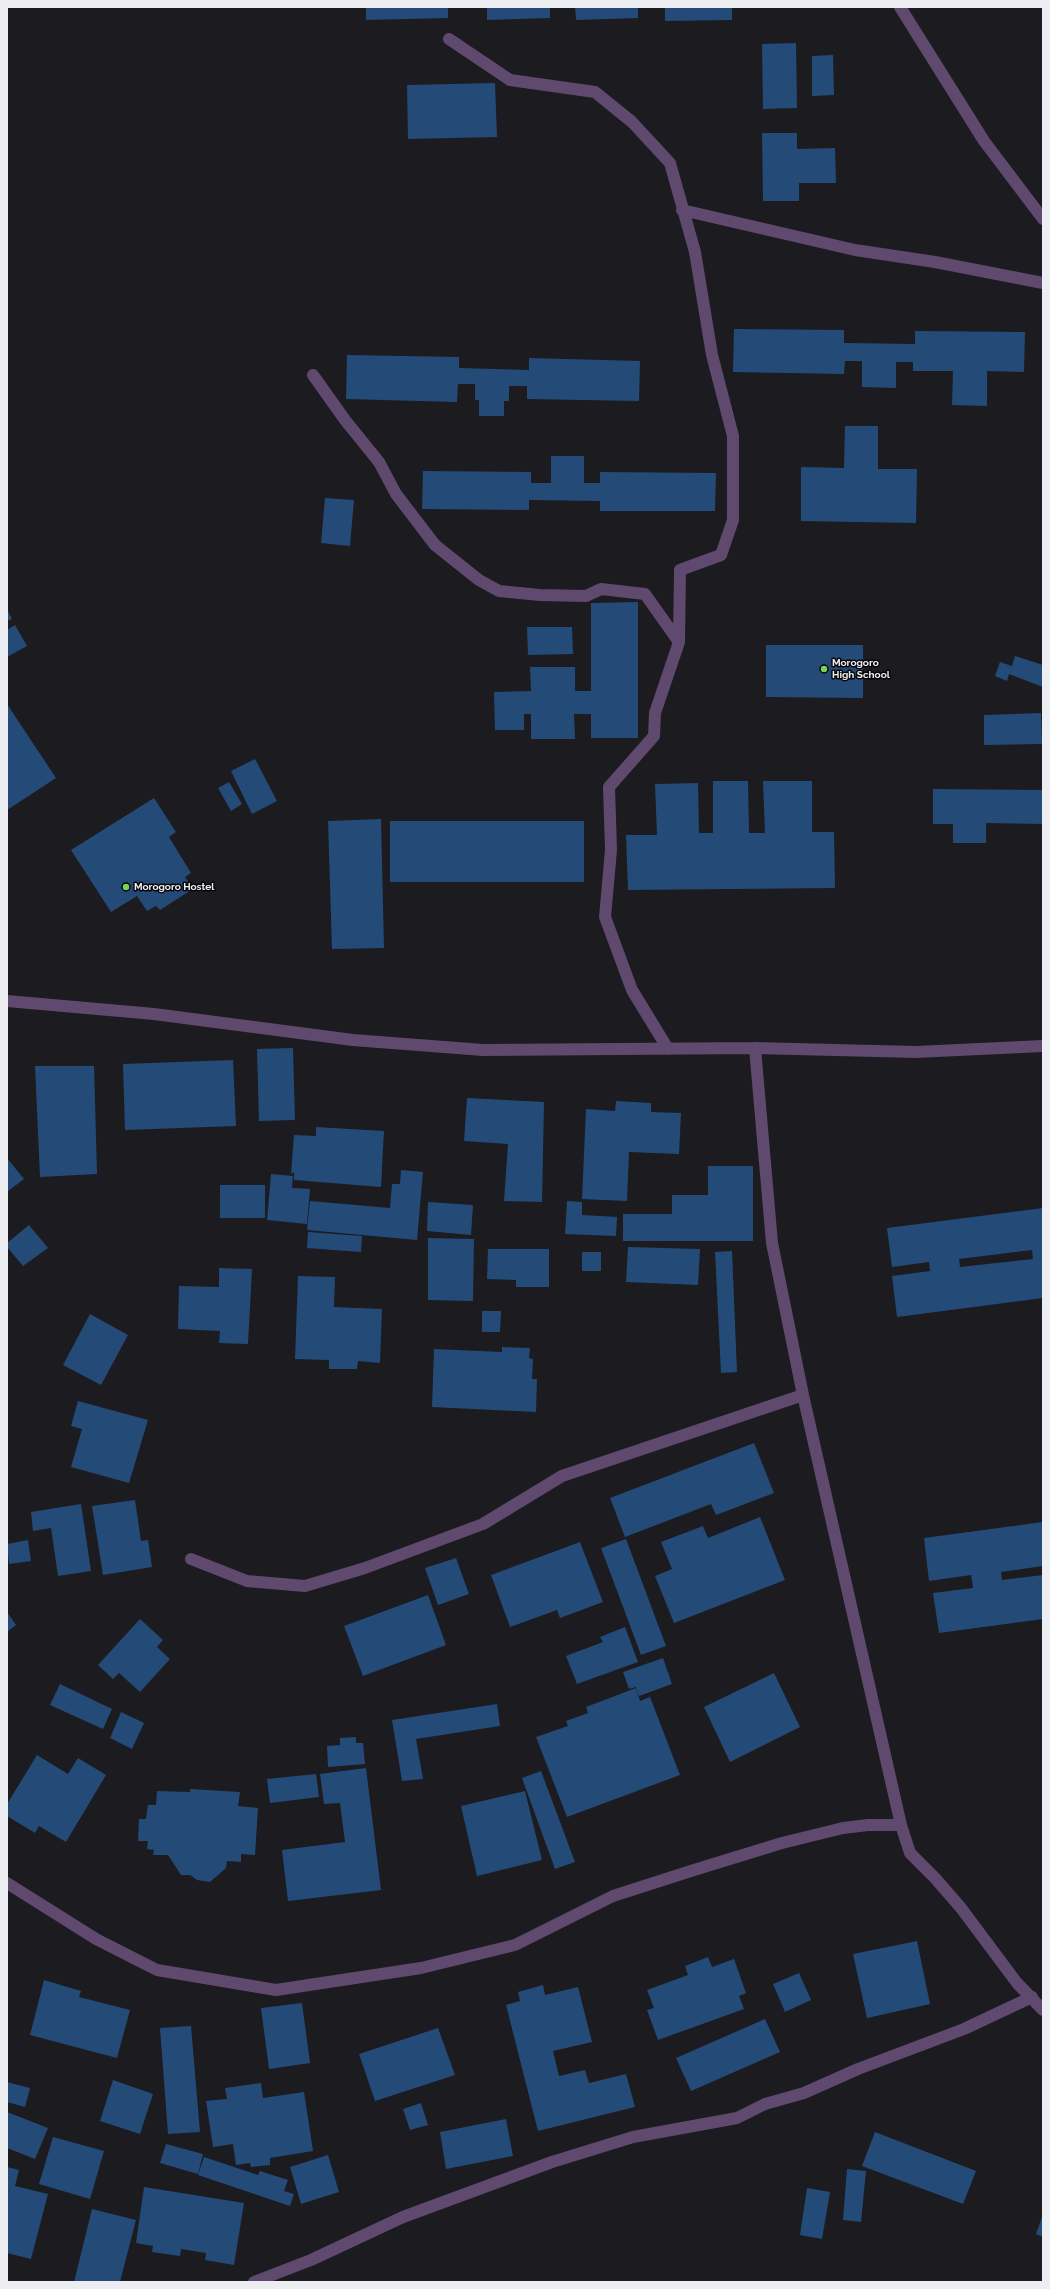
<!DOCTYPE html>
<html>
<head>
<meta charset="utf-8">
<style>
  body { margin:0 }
  #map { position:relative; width:1050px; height:2289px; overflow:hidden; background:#1b1b20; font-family:Raleway,sans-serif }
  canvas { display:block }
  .frame { position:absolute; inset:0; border:8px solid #edeef1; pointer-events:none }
</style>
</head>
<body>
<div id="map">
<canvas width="1050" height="2289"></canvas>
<div class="frame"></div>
</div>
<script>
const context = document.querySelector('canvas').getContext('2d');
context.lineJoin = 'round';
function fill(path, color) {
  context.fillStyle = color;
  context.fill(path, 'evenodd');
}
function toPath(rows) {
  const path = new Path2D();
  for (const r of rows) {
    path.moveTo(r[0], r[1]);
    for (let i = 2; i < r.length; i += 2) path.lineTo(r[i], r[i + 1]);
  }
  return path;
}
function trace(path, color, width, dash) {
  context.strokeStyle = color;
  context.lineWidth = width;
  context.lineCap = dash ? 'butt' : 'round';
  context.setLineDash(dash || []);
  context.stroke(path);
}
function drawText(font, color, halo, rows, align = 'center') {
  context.font = font + ' Raleway,sans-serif';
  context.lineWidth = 3;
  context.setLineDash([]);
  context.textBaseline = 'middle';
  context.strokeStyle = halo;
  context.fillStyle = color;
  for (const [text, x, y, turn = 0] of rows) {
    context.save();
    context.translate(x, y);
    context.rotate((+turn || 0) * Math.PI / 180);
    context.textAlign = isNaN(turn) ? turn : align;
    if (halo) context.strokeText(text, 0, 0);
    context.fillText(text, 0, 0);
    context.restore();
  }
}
const building = toPath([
  [366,7,448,7,448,18,366,20],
  [487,7,550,7,550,18,487,20],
  [575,7,638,7,638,18,576,20],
  [665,7,732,7,732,20,665,21],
  [796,43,797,108,763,109,762,44],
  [833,55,834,95,812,96,812,56],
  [495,83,497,137,408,139,407,85],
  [762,133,797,133,797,149,835,148,836,183,799,183,799,201,763,201],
  [734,329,844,330,844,343,915,344,915,331,1025,332,1024,372,987,371,987,406,952,405,953,371,913,371,913,362,896,362,896,388,862,387,862,361,845,361,844,374,733,372],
  [347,355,459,357,459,368,529,370,529,358,640,361,639,401,527,399,527,386,509,386,509,401,504,401,504,416,479,416,479,400,475,400,475,384,458,384,457,402,346,399],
  [845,426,878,426,878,469,917,469,916,523,801,521,801,467,844,468],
  [551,456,584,456,584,483,600,483,600,472,716,473,715,511,600,511,600,501,529,500,529,510,422,509,423,471,531,472,531,483,551,483],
  [325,498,354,500,350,546,321,543],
  [638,602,638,738,591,738,591,714,574,714,575,739,531,739,531,714,524,714,524,730,495,730,494,692,531,691,530,667,575,667,575,691,591,691,591,603],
  [7,609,12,619,7,621],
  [15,625,27,646,7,657,7,630],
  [527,627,572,627,573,654,528,655],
  [766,645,863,645,863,698,766,697],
  [1015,656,1043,665,1043,687,1009,674,1007,681,995,676,1000,662,1012,666],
  [7,704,56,778,7,810],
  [1041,713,1042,744,984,745,984,715],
  [255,759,277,801,252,814,231,771],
  [713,781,748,781,749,833,765,833,763,781,812,781,812,832,834,832,835,888,628,890,626,835,657,835,655,784,698,783,699,833,713,833],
  [229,782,242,804,231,811,218,788],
  [933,789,1043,790,1043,824,986,823,986,843,953,843,953,824,933,824],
  [154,798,176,832,169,837,191,873,185,877,193,889,160,910,156,906,147,911,137,896,111,912,71,850],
  [381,819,384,948,332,949,328,821],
  [390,821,584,821,584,882,390,882],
  [293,1048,295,1120,259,1121,257,1049],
  [233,1060,236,1126,125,1130,123,1064],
  [35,1066,94,1066,97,1174,40,1177],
  [467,1098,544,1102,542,1202,504,1201,508,1144,464,1141],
  [616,1101,651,1103,651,1112,681,1113,679,1154,629,1152,627,1201,582,1199,586,1109,615,1111],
  [316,1127,384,1131,381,1187,294,1180,294,1172,291,1174,294,1135,316,1136],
  [7,1158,24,1179,7,1192],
  [708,1166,753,1166,753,1241,623,1241,623,1214,672,1214,672,1195,708,1195],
  [401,1170,423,1172,417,1240,307,1230,310,1201,390,1208,392,1184,400,1184],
  [271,1174,293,1176,292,1188,310,1189,307,1224,267,1220],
  [220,1185,265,1185,265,1218,220,1218],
  [567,1201,582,1202,582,1215,617,1217,616,1236,565,1234],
  [428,1202,473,1205,471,1235,427,1231],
  [1043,1208,1043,1298,897,1317,892,1276,930,1271,929,1262,892,1267,887,1228],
  [1032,1250,1033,1259,960,1267,959,1259],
  [29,1225,48,1248,23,1266,7,1247,7,1243],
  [308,1232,362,1236,361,1252,307,1248],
  [428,1238,474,1239,473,1301,428,1300],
  [628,1247,700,1249,698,1285,626,1282],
  [488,1249,549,1249,549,1287,516,1287,516,1280,487,1279],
  [732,1251,737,1372,721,1373,715,1252],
  [582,1252,601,1252,601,1271,582,1271],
  [219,1268,252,1269,248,1344,219,1343,220,1331,178,1329,179,1286,219,1287],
  [298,1276,335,1277,334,1307,382,1309,380,1363,358,1361,357,1369,329,1369,329,1360,295,1359],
  [482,1311,501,1311,500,1332,482,1332],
  [90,1314,128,1335,101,1385,63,1365],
  [502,1347,530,1348,529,1358,533,1359,532,1379,537,1379,536,1412,432,1407,434,1349,502,1352],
  [78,1401,148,1420,129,1483,71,1467,82,1429,71,1426],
  [754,1443,774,1493,716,1515,711,1504,625,1537,610,1498],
  [135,1500,141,1541,148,1540,152,1567,103,1575,92,1506],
  [81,1504,91,1571,58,1576,51,1528,33,1531,31,1512],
  [760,1517,785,1580,674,1623,655,1576,672,1569,661,1542,703,1526,708,1538],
  [1043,1522,1043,1566,1001,1572,1002,1580,1043,1575,1043,1619,939,1633,933,1593,973,1588,971,1575,929,1581,924,1538],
  [626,1539,666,1646,641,1655,601,1548],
  [28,1540,31,1561,9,1564,7,1544],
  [580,1542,603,1602,560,1618,557,1610,510,1627,491,1575],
  [456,1558,469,1594,438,1605,425,1568],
  [428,1595,446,1645,363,1676,344,1626],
  [7,1612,16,1625,7,1632],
  [140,1619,163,1640,157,1647,170,1659,140,1692,119,1673,113,1679,98,1665],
  [625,1627,638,1662,577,1684,566,1656,603,1642,600,1637],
  [663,1658,672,1684,639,1696,636,1687,629,1689,623,1672],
  [774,1673,800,1727,730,1762,704,1707],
  [60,1684,112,1709,103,1729,50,1705],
  [636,1688,640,1701,650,1697,680,1775,567,1817,536,1737,568,1726,566,1721,588,1713,586,1707],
  [497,1704,500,1726,416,1739,423,1779,402,1781,392,1720],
  [121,1712,144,1723,132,1749,110,1738],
  [356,1737,356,1743,363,1743,365,1764,328,1767,327,1746,340,1745,340,1738],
  [37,1755,68,1774,78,1758,106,1775,66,1842,39,1826,35,1833,7,1816,7,1804],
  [366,1768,381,1890,288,1901,282,1850,345,1842,340,1803,324,1804,320,1774],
  [541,1771,575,1862,555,1869,522,1778],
  [316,1774,319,1797,270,1803,267,1779],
  [190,1789,240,1792,238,1806,258,1808,255,1855,241,1854,241,1862,227,1861,226,1868,210,1882,197,1880,190,1875,181,1875,168,1855,153,1855,154,1850,147,1849,148,1841,138,1841,139,1819,146,1819,148,1805,156,1805,157,1791,190,1792],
  [525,1791,542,1860,477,1876,461,1806],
  [917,1941,930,2004,867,2018,853,1954],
  [708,1957,712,1967,734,1959,746,1993,739,1996,744,2009,658,2040,647,2010,654,2008,647,1990,688,1975,685,1966],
  [799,1973,811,2000,785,2012,773,1984],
  [44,1980,81,1991,79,1997,130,2010,117,2058,30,2035],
  [543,1985,545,1995,578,1987,592,2042,553,2051,559,2076,585,2070,589,2083,626,2074,635,2107,538,2131,506,2005,520,2001,518,1992],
  [302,2003,310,2063,269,2069,261,2008],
  [765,2019,780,2052,691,2091,676,2058],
  [191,2026,200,2132,168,2134,160,2028],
  [438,2028,455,2075,375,2101,359,2054],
  [113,2080,153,2094,140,2134,100,2121],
  [7,2082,30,2088,25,2107,7,2102],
  [261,2083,263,2098,304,2092,313,2151,270,2158,270,2165,251,2167,250,2163,236,2165,233,2144,213,2147,206,2101,227,2099,225,2088],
  [421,2103,428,2125,410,2130,403,2109],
  [7,2112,48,2128,35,2159,7,2148],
  [506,2119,513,2156,446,2169,440,2132],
  [875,2132,976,2171,963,2204,862,2166],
  [53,2137,104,2151,90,2199,39,2184],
  [166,2144,203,2154,198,2174,160,2163],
  [328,2155,339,2192,301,2204,290,2167],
  [204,2157,258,2175,260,2171,288,2180,284,2191,294,2194,290,2206,198,2175],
  [7,2167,19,2170,15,2186,48,2194,31,2259,7,2253],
  [847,2169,866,2171,861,2222,843,2220],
  [144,2187,244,2203,234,2265,205,2260,206,2253,181,2249,180,2256,152,2252,153,2246,136,2243],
  [807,2188,830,2192,822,2239,800,2235],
  [92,2209,136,2220,120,2282,74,2282],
  [1043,2214,1043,2237,1036,2234]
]);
const minor = toPath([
  [900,7,984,141,1043,219],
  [449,39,510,80,595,92,632,122,670,163,695,252,712,355,733,436,733,520,721,555,680,570,679,642,655,713,654,736,609,787,611,850,605,917,632,990,668,1049],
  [682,210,855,250,935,262,1043,283],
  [313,375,345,420,379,462,396,494,435,545,479,580,499,591,540,595,586,596,601,589,645,594,679,642],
  [7,1001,154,1014,353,1040,483,1050,755,1048,916,1052,1043,1046],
  [755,1048,772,1243,803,1395,901,1825],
  [191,1559,247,1581,305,1586,365,1568,483,1524,562,1476,803,1395],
  [7,1883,96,1939,157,1970,276,1990,421,1968,515,1945,613,1896,694,1870,782,1843,843,1828,868,1825,901,1825,910,1853,935,1878,961,1908,1017,1983,1043,2010],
  [254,2282,311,2260,403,2217,552,2162,633,2137,737,2118,765,2104,804,2093,858,2069,964,2029,1032,1997]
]);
const markers = [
  [824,669,4,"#78d259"],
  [126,887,4,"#78d259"]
];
const poiNames = [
  ["Morogoro",832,663],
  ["High School",832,675],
  ["Morogoro Hostel",134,887]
];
fill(building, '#244b77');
trace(minor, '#5f496e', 12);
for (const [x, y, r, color] of markers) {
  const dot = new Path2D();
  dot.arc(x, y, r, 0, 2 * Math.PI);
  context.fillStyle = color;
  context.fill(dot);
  trace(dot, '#060608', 1.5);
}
drawText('bold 10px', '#edeef1', '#060608', poiNames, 'left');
</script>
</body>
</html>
